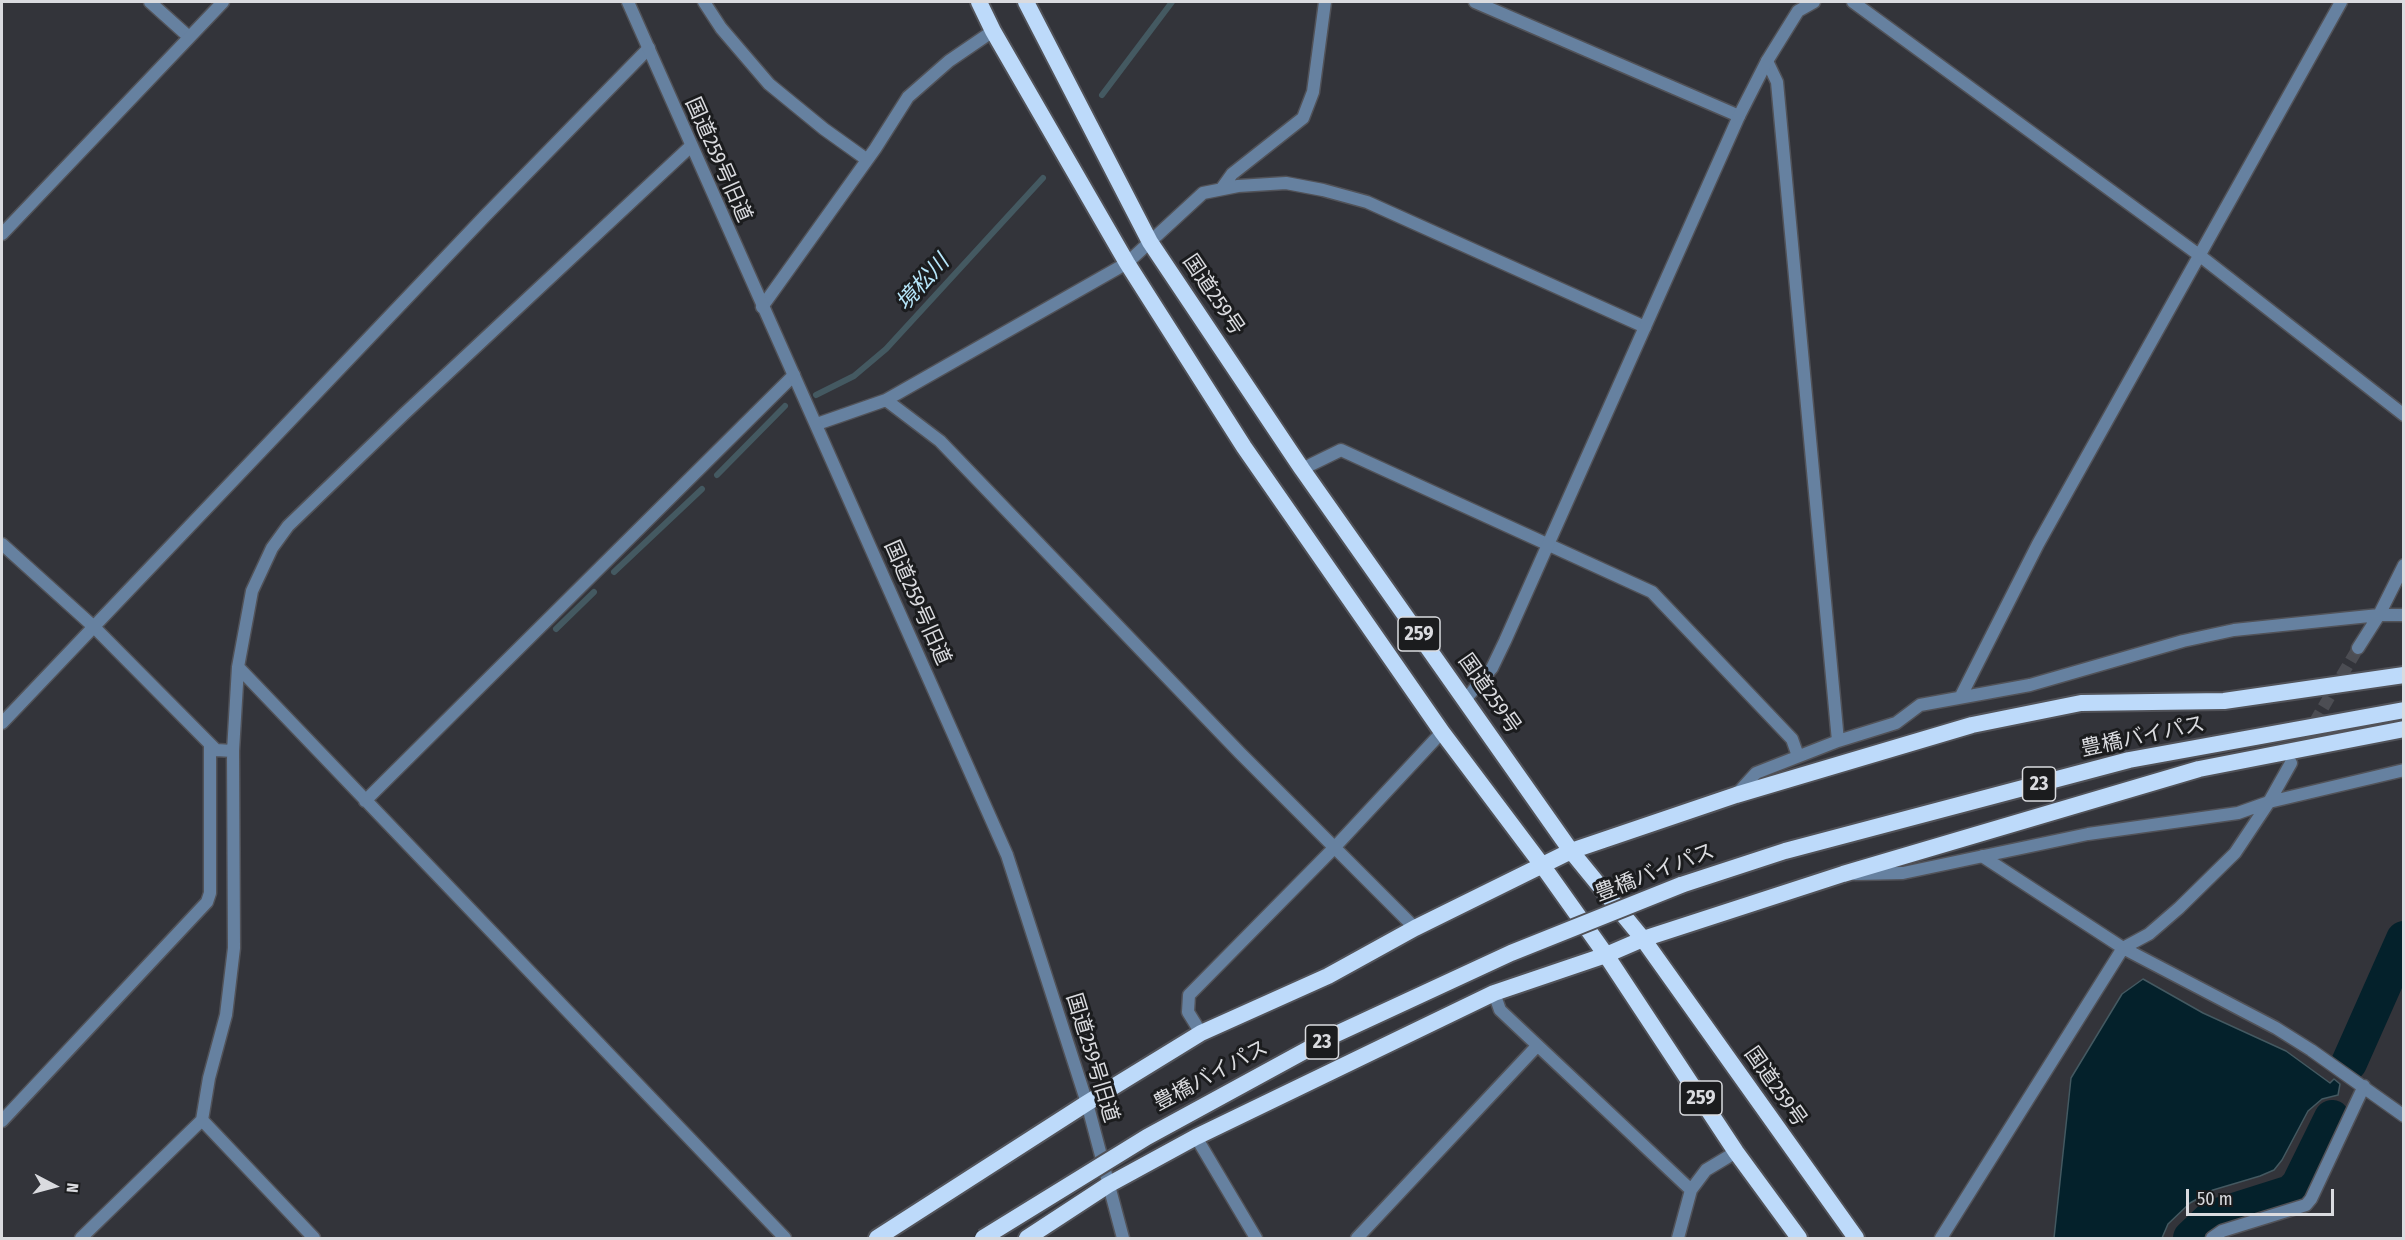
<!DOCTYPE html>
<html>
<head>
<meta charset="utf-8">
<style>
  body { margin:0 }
  #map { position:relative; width:2405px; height:1240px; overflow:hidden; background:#33343a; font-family:"Fira Sans Condensed",sans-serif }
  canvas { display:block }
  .frame { position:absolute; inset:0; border:3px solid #dadbdf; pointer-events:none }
  .north { position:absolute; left:24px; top:1156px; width:60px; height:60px; -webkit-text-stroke:4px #1b1c1e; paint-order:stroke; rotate:96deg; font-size:16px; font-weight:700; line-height:24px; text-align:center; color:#dadbdf }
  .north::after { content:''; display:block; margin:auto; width:21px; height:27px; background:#dadbdf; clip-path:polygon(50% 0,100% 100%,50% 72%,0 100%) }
  .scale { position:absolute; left:2186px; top:1189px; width:148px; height:27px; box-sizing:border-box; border:3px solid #dadbdf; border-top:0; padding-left:8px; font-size:18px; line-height:21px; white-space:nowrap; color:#dadbdf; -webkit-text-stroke:4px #1b1c1e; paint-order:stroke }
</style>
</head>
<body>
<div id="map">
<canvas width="2405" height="1240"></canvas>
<div class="frame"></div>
<div class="north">N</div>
<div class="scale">50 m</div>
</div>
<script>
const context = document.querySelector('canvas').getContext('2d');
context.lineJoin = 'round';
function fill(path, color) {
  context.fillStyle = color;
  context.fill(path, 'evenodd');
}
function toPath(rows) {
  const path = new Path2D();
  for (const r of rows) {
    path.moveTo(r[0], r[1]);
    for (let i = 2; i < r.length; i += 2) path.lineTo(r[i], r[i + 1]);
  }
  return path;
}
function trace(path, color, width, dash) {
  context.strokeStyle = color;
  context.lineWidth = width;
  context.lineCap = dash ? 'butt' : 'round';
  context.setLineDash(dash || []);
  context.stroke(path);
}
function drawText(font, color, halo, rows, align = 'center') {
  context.font = font + ' "Fira Sans Condensed","Noto Sans JP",sans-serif';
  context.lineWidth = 6;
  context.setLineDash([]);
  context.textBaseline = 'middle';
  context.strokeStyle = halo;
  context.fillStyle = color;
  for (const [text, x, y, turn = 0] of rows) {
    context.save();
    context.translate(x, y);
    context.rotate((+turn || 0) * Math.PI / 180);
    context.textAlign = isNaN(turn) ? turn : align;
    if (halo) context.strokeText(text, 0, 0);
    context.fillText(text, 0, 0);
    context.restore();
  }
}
const water = toPath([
  [2143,979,2203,1013,2286,1051,2330,1083,2334,1079,2340,1084,2338,1095,2322,1099,2308,1111,2282,1160,2274,1170,2260,1176,2213,1190,2190,1203,2168,1224,2162,1238,2054,1238,2071,1078,2122,994,2143,979]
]);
const stream = toPath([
  [1102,95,1172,2],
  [816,395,854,376,886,349,1043,178],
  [717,475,785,406],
  [614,572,702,489],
  [556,629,594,592]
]);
const river = toPath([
  [2349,1063,2404,939],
  [2191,1238,2212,1218,2291,1193,2299,1185,2332,1118]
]);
const minorTunnel = toPath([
  [2296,754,2358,648]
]);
const minor = toPath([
  [150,2,189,37],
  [704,2,721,28,769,84,824,129,866,159],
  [1475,2,1739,116],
  [1853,2,2199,255,2404,415],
  [1767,61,1777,82,1838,741],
  [1222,188,1232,174,1303,118,1313,92,1325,2],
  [762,307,875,149,908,97,949,61,993,31],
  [886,400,940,441,1240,753,1415,928],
  [817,424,886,400,1127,263,1203,193,1238,186,1286,183,1323,190,1367,202,1645,327],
  [1302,469,1341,450,1652,592,1792,739,1798,756],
  [2,544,94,627,216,750,233,751],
  [2358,648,2379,615,2404,565],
  [238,667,785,1238],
  [1961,696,2038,544,2341,2],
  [2,723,485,216,649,48],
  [1736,795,1756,773,1838,741,1896,723,1920,705,2030,685,2183,641,2234,630,2379,615,2404,615],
  [365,801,794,375],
  [1982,856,2123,948,2276,1028,2311,1050,2404,1116],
  [1855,874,1903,873,2088,834,2238,813,2269,802,2404,770],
  [1494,993,1500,1010,1691,1190],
  [1201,1033,1188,1012,1189,995,1334,848,1442,732],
  [202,1120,314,1238],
  [2,1121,207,902,210,893,210,744],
  [1196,1137,1256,1238],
  [81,1238,202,1120,209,1078,226,1015,234,948,233,751,238,667,252,591,272,548,288,526,404,414,691,146],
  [1357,1238,1537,1046],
  [1678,1238,1691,1190,1706,1170,1736,1152],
  [1941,1238,2123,948,2149,934,2179,908,2235,853,2269,802,2291,763],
  [2212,1238,2222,1231,2306,1205,2311,1199,2364,1086]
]);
const tertiary = toPath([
  [628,2,1007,855,1087,1103,1123,1238],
  [2,234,223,2],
  [1465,700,1492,668,1505,641,1739,116,1767,61,1798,11,1814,2]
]);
const trunk = toPath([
  [979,2,993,31,1127,263,1244,447,1442,732,1542,865,1606,955,1736,1152,1799,1238],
  [1026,2,1150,242,1302,469,1571,851,1643,939,1856,1238],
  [1681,885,1785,851,2129,760,2404,710],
  [877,1238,1087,1103,1201,1033,1328,976,1415,928,1571,851,1736,795,1972,725,2081,703,2224,701,2404,675],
  [1027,1238,1108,1185,1196,1137,1494,993,1606,955,1643,939,1843,874,2199,769,2404,729]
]);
const trunkBridge = toPath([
  [983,1238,1147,1137,1334,1035,1511,953,1681,885]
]);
const shields = [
  [1419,634,42],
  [2039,784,33],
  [1322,1042,33],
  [1701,1098,42]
];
const shieldNames = [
  ["259",1419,634],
  ["23",2039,784],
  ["23",1322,1042],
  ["259",1701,1098]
];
const streetNames = [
  ["国道259号旧道",718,160,66],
  ["国道259号",1213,295,56],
  ["国道259号旧道",917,603,66],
  ["国道259号",1489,694,55],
  ["豊橋バイパス",2143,737,-12],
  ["豊橋バイパス",1655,873,-21],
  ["国道259号旧道",1092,1058,73],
  ["豊橋バイパス",1211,1076,-28],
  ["国道259号",1775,1087,55]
];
const waterNames = [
  ["境松川",923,283,-48]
];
fill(water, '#04212b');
trace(water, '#445961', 1.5);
trace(stream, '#445961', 6);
trace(river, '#04212b', 36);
trace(minorTunnel, '#4c4d53', 12, [12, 6]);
trace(minor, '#515258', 15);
trace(tertiary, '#515258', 15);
trace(trunk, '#515258', 20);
trace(minor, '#6681a0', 12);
trace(tertiary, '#6681a0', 12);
trace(trunk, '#bddafa', 16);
trace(trunkBridge, '#515258', 20, []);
trace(trunkBridge, '#bddafa', 16);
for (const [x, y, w] of shields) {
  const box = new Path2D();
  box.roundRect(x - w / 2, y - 17, w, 34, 4.5);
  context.fillStyle = '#1b1c1e';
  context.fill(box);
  trace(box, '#dadbdf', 1.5);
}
drawText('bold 20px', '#dadbdf', null, shieldNames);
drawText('21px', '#dadbdf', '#1b1c1e', streetNames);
drawText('italic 22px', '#b7e7fb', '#1b1c1e', waterNames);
</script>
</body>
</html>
